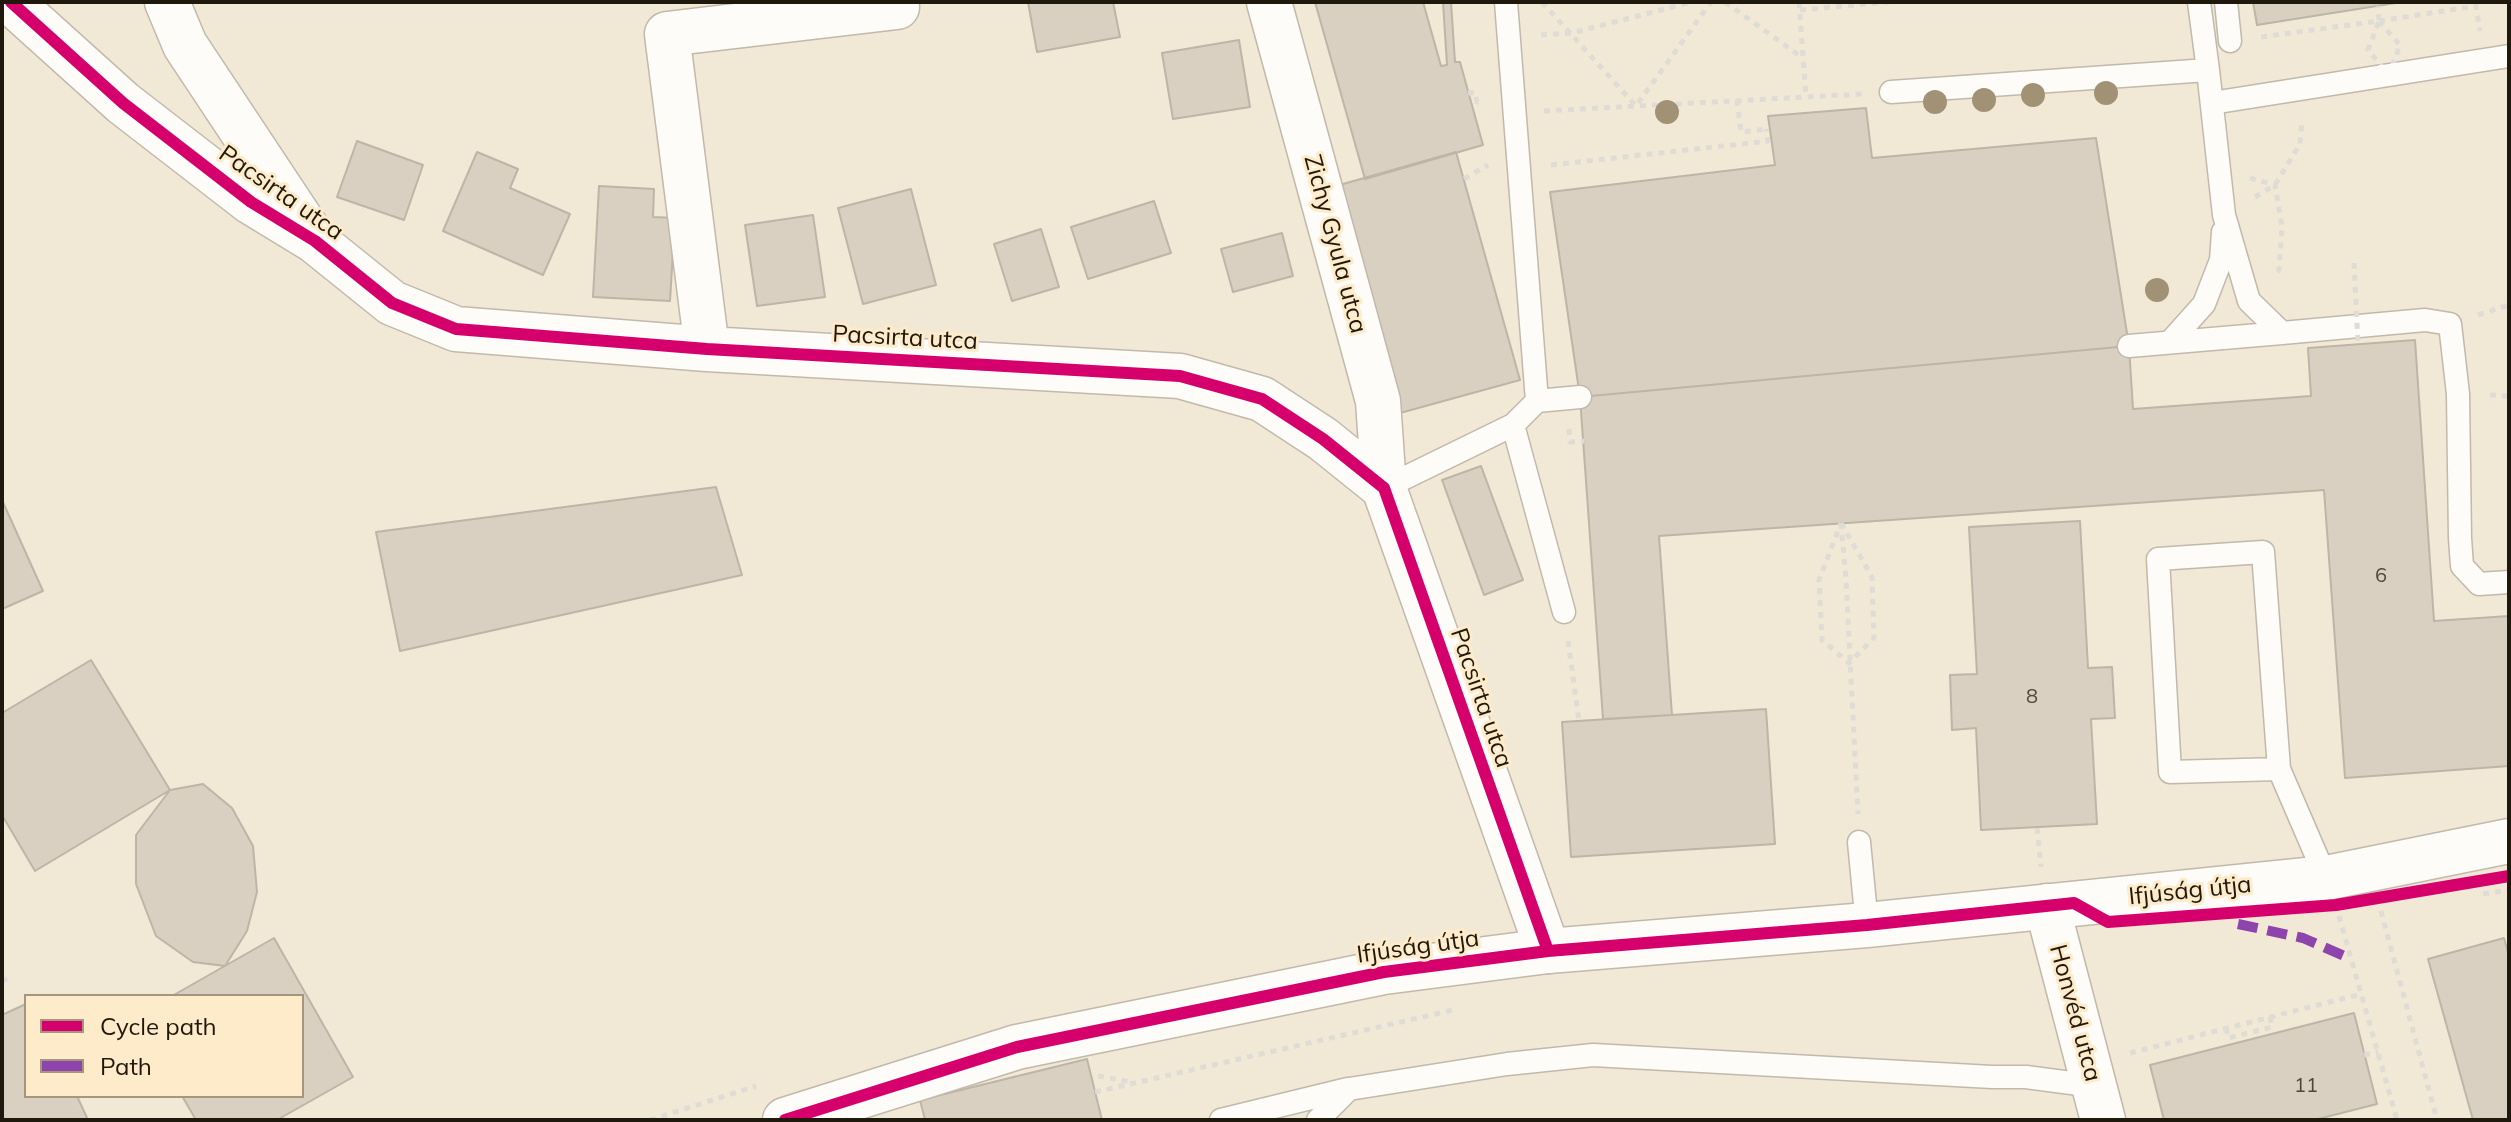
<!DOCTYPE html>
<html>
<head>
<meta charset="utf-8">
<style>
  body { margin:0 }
  #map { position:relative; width:2511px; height:1122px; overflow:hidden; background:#f2e8d6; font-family:Mulish,sans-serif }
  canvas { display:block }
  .frame { position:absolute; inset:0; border:4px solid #1f180c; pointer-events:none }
  .legend { position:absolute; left:24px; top:994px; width:280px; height:104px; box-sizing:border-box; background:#feebca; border:2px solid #a5977e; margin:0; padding:10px 14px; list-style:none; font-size:24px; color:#1f180c }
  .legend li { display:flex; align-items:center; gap:16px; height:40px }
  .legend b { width:40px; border:2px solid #a5977e }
</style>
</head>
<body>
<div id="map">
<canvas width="2511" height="1122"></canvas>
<div class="frame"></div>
<ul class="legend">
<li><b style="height:10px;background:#d6006c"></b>Cycle path</li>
<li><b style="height:10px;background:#8e44ad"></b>Path</li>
</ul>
</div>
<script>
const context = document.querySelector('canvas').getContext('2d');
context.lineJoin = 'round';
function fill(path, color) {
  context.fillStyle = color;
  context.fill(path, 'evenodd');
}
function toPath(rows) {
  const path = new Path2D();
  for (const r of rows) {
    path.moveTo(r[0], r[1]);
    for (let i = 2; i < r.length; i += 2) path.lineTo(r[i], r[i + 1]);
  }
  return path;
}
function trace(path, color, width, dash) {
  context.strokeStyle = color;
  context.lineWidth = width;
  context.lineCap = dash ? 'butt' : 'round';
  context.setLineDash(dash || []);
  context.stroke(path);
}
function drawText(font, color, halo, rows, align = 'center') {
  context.font = font + ' Mulish,sans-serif';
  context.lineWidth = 6;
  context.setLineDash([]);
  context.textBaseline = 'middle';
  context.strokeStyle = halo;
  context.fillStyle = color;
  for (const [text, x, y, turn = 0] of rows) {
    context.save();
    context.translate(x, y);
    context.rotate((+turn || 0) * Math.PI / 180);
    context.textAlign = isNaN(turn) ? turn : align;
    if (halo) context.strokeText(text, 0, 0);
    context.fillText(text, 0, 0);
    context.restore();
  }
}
const building = toPath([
  [1028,2,1113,2,1120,37,1037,52,1028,2],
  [1315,2,1423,2,1441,66,1447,65,1443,2,1451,2,1455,62,1460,62,1483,145,1365,179,1315,2],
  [2253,2,2402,2,2257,25,2253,2],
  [1239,40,1250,107,1173,119,1162,53,1239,40],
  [1866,108,1872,158,2096,138,2129,346,1580,397,1550,192,1775,165,1768,116,1866,108],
  [357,141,423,165,404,220,337,197,357,141],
  [477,152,518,169,510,188,570,214,543,275,443,231,477,152],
  [1456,152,1520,380,1400,413,1336,186,1456,152],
  [599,186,654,189,653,217,675,218,670,301,593,297,599,186],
  [911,189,936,285,863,304,838,208,911,189],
  [1154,201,1171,253,1088,279,1071,227,1154,201],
  [813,215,825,297,757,306,745,225,813,215],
  [1041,229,1059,287,1012,301,994,244,1041,229],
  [1282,233,1293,276,1233,292,1221,249,1282,233],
  [2415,340,2434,621,2509,616,2509,766,2345,778,2324,490,1659,536,1672,715,1603,719,1580,397,2129,346,2133,409,2311,396,2308,348,2415,340],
  [1481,466,1523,580,1484,595,1442,480,1481,466],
  [716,487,742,575,400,651,376,532,716,487],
  [2,500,43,591,2,609,2,500],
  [2080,521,2088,668,2112,667,2115,718,2091,719,2097,824,1981,830,1976,728,1952,730,1950,675,1977,674,1969,527,2080,521],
  [91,660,170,790,35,871,2,815,2,713,91,660],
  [1766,709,1775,844,1571,857,1562,722,1766,709],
  [203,784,232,808,253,846,257,892,247,931,225,966,193,962,156,936,136,884,136,835,170,790,203,784],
  [274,938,353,1077,277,1120,196,1120,182,1096,302,1096,302,996,172,996,274,938],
  [2504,938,2509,956,2509,1120,2473,1120,2428,959,2504,938],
  [26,1004,26,1096,77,1096,88,1120,2,1120,2,1015,26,1004],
  [2354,1013,2377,1104,2314,1120,2164,1120,2150,1065,2354,1013],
  [1087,1059,1102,1120,925,1120,920,1100,1087,1059]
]);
const path = toPath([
  [1542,2,1636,106,1711,2],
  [1725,2,1803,58],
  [1799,2,1806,97],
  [1800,10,1889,2],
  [2379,21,2476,6,2480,31],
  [2379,21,2400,45,2389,75,2368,50,2379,21],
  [1541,35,1572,33,1692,2],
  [2261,37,2379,21,2378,6],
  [1468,93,1475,92,1477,102,1483,99],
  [1737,100,1741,132,1768,129],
  [1544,111,1862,94],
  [1551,165,1768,141,1766,129],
  [2250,178,2275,185,2282,227,2279,270,2275,274],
  [1464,179,1488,165],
  [2255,197,2275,185,2300,144,2302,121],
  [2478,315,2509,305],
  [2490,395,2509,396],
  [1569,429,1570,442,1584,441],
  [1841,523,1846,579,1858,814],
  [1841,523,1872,577,1874,638,1849,663,1822,640,1819,580,1841,523],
  [1568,641,1579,721],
  [2037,828,2041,867],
  [2483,894,2509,890],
  [2381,911,2437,1120],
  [2339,916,2397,1120],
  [2,981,11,977],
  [2226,1028,2228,1038,2272,1027,2270,1017],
  [2130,1053,2361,994],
  [2364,1055,2378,1052],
  [1098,1076,1131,1082],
  [1095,1092,1453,1010],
  [650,1120,756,1086]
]);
const service = toPath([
  [2199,2,2208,70],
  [2226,2,2230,41],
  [1891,92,2208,70,2224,215,2249,301,2282,333,2425,320,2450,324,2458,394,2460,538,2462,566,2479,584,2509,582],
  [2212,103,2509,56],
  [2170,342,2204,304,2221,260,2223,232],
  [2129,346,2282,333],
  [1537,401,1580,397],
  [1513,425,1564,612],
  [1384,488,1513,425,1537,401,1506,2],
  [2279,769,2170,772,2158,559,2263,552,2279,769,2326,878],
  [1859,842,1867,925],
  [1221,1120,1348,1089],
  [1318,1120,1349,1089,1507,1064,1593,1055,1992,1077,2026,1077,2094,1086]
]);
const minor = toPath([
  [11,2,123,103,251,202,315,241,392,303,456,329,707,349,1180,376,1262,399,1323,439,1384,488,1548,951],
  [167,2,185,45,307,229],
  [1269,2,1378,401,1384,488],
  [707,349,667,34,897,7],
  [2047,906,2103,1120]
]);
const tertiary = toPath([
  [785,1120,1017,1047,1384,972,1548,951,1867,925,2326,878,2509,841]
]);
const pathBridge = toPath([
  [2354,263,2358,344]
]);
const quiet = toPath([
  [2238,924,2303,938,2351,959]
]);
const cycleway = toPath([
  [11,2,123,103,251,202,315,241,392,303,456,329,707,349,1180,376,1262,399,1323,439,1384,488,1548,951],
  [785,1120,1017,1047,1384,972,1548,951,1867,925,2074,903,2108,922,2336,905,2509,876]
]);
const trees = [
  [2106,93],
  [2033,95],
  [1984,100],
  [1935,102],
  [1667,112],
  [2157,290]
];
const numberNames = [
  ["6",2381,576],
  ["8",2032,697],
  ["11",2306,1086]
];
const streetNames = [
  ["Pacsirta utca",281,193,35],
  ["Zichy Gyula utca",1335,244,75],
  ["Pacsirta utca",905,338,3],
  ["Pacsirta utca",1481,698,71],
  ["Ifjúság útja",2190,891,-6],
  ["Ifjúság útja",1418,947,-8],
  ["Honvéd utca",2075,1013,75]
];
fill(building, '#d9d0c2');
trace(building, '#bdb5a7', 2);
trace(service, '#c1b9ab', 25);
trace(minor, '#c1b9ab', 47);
trace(tertiary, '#c1b9ab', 47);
trace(path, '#dfdcd6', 5, [6, 6]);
trace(service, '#fdfcf9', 22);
trace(minor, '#fdfcf9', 44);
trace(tertiary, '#fdfcf9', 44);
trace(pathBridge, '#dfdcd6', 5, [6, 6]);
trace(quiet, '#8e44ad', 10, [20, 10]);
trace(cycleway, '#d6006c', 12);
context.fillStyle = '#a29275';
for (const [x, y] of trees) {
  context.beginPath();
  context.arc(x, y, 12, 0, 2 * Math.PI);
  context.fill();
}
drawText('20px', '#4e463a', null, numberNames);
drawText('24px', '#1f180c', '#feebca', streetNames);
</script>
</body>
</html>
